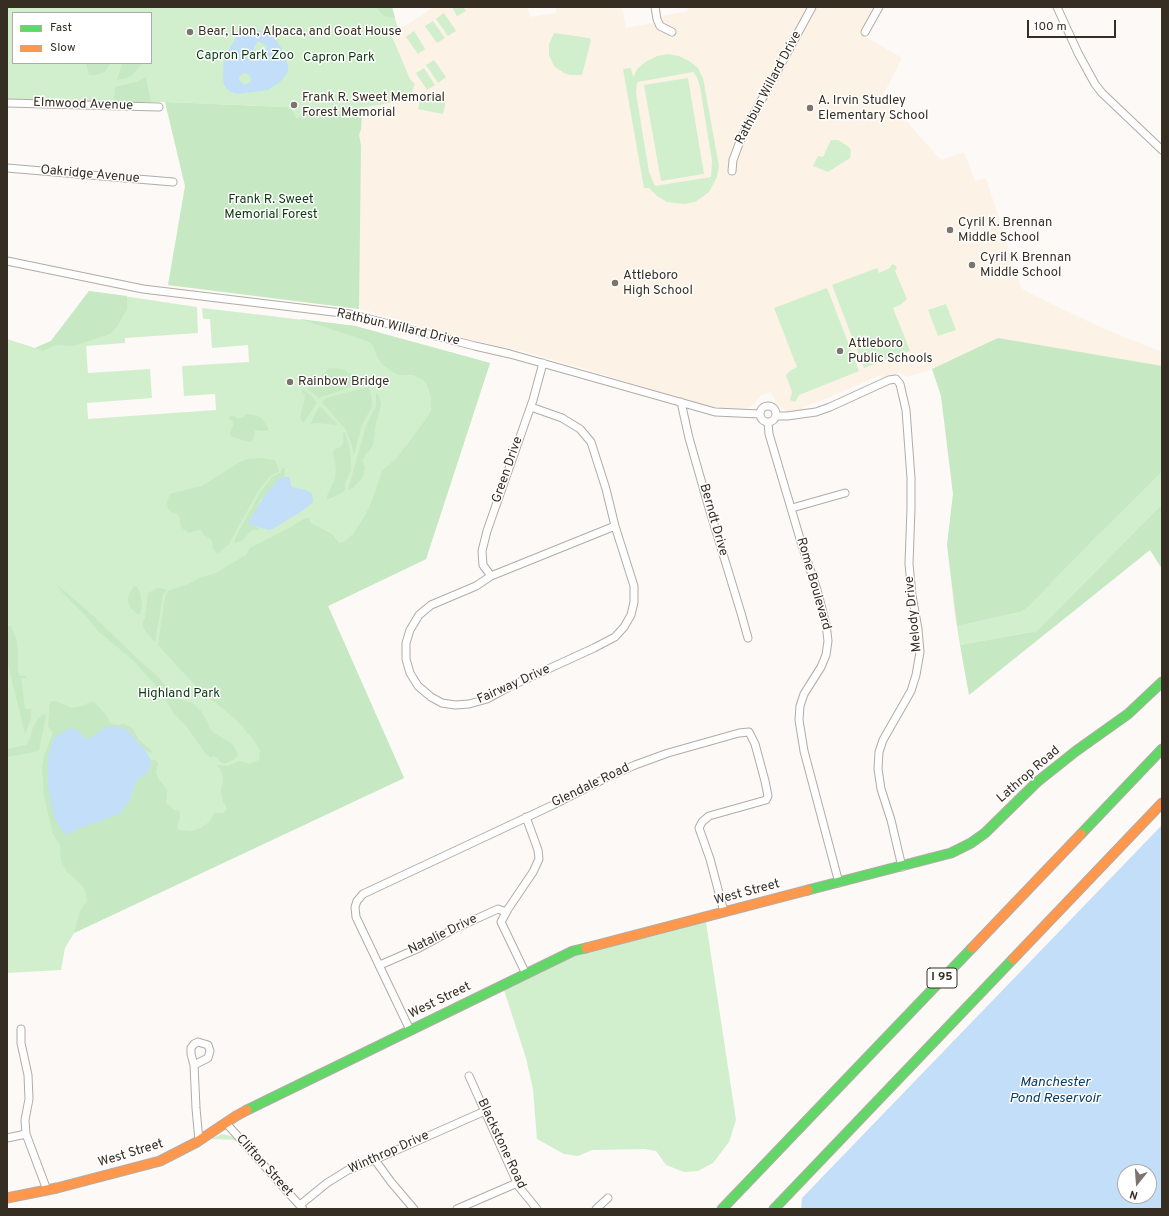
<!DOCTYPE html>
<html>
<head>
<meta charset="utf-8">
<style>
  body { margin:0 }
  #map { position:relative; width:1169px; height:1216px; overflow:hidden; background:#fcf9f6; font-family:Overpass,sans-serif }
  canvas { display:block }
  .frame { position:absolute; inset:0; border:8px solid #362e23; pointer-events:none }
  .legend { position:absolute; left:12px; top:12px; width:140px; height:52px; box-sizing:border-box; background:#fff; border:1px solid #afaba7; margin:0; padding:5px 7px; list-style:none; font-size:12px; color:#362e23 }
  .legend li { display:flex; align-items:center; gap:8px; height:20px }
  .legend b { width:20px; border:1px solid #afaba7 }
  .north { position:absolute; left:1117px; top:1164px; width:40px; height:40px; box-sizing:border-box; background:#fff; border:1px solid #afaba7; border-radius:50%; rotate:197deg; font-size:11px; font-weight:700; line-height:16px; text-align:center; color:#362e23 }
  .north::after { content:''; display:block; margin:auto; width:14px; height:18px; background:#7b756d; clip-path:polygon(50% 0,100% 100%,50% 72%,0 100%) }
  .scale { position:absolute; left:1027px; top:20px; width:89px; height:18px; box-sizing:border-box; border:2px solid #362e23; border-top:0; padding-left:5px; font-size:12px; line-height:14px; white-space:nowrap; color:#362e23; -webkit-text-stroke:3px #fff; paint-order:stroke }
</style>
</head>
<body>
<div id="map">
<canvas width="1169" height="1216"></canvas>
<div class="frame"></div>
<ul class="legend">
<li><b style="height:5px;background:#63d668"></b>Fast</li>
<li><b style="height:5px;background:#ff974d"></b>Slow</li>
</ul>
<div class="north">N</div>
<div class="scale">100 m</div>
</div>
<script>
const context = document.querySelector('canvas').getContext('2d');
context.lineJoin = 'round';
function fill(path, color) {
  context.fillStyle = color;
  context.fill(path, 'evenodd');
}
function toPath(rows) {
  const path = new Path2D();
  for (const r of rows) {
    if (r.length === 3) {
      path.moveTo(r[0] + r[2], r[1]);
      path.arc(r[0], r[1], r[2], 0, 2 * Math.PI);
      continue;
    }
    path.moveTo(r[0], r[1]);
    for (let i = 2; i < r.length; i += 2) path.lineTo(r[i], r[i + 1]);
  }
  return path;
}
function trace(path, color, width, dash) {
  context.strokeStyle = color;
  context.lineWidth = width;
  context.lineCap = dash ? 'butt' : 'round';
  context.setLineDash(dash || []);
  context.stroke(path);
}
function drawText(font, color, halo, rows, align = 'center') {
  context.font = font + ' Overpass,sans-serif';
  context.lineWidth = 3;
  context.setLineDash([]);
  context.textBaseline = 'middle';
  context.strokeStyle = halo;
  context.fillStyle = color;
  for (const [text, x, y, turn = 0] of rows) {
    context.save();
    context.translate(x, y);
    context.rotate((+turn || 0) * Math.PI / 180);
    context.textAlign = isNaN(turn) ? turn : align;
    if (halo) context.strokeText(text, 0, 0);
    context.fillText(text, 0, 0);
    context.restore();
  }
}
const built = toPath([
  [435,7,528,7,530,17,556,13,556,8,562,7,622,7,626,28,663,21,662,16,688,11,687,7,874,7,860,34,902,58,883,95,941,160,964,152,975,181,986,178,1021,288,1039,298,1102,328,1162,352,1162,569,1150,550,969,695,954,611,947,545,953,494,941,396,932,369,907,377,899,372,882,379,880,375,828,398,827,398,803,407,804,411,791,412,786,411,781,408,776,403,771,392,761,395,754,404,747,408,729,410,717,409,585,369,518,350,467,339,361,309,168,285,185,186,165,102,344,110,362,108,380,103,415,84,410,79,391,34]
]);
const green = toPath([
  [7,7,392,7,398,29,391,34,410,79,415,84,411,94,405,100,362,108,362,112,340,114,321,113,318,116,296,118,293,111,287,107,165,102,93,102,7,99],
  [13,13,151,13,151,63,13,63],
  [452,7,463,7,466,11,457,16],
  [444,13,456,31,448,36,436,19],
  [433,21,445,38,437,43,425,26],
  [414,31,425,49,418,54,406,37],
  [554,33,589,38,591,40,582,75,570,75,564,73,554,66,549,55,549,44],
  [668,54,679,56,689,61,698,68,703,78,719,166,717,177,709,192,695,202,684,204,667,202,657,196,649,188,644,188,623,69,631,68,633,77,638,68,647,61,657,56],
  [693,72,697,77,700,87,712,161,711,177,655,186,649,172,636,93,637,83,638,82],
  [434,60,446,77,438,83,426,65],
  [424,68,435,85,427,90,416,73],
  [688,78,704,174,661,181,644,85],
  [421,95,446,100,443,114,418,109],
  [831,140,838,140,849,147,851,150,850,158,828,172,813,166,818,156,823,157],
  [893,264,897,267,895,271,907,299,900,305,893,308,910,351,864,368,832,285,877,268,879,273,890,268,891,266],
  [827,288,859,371,799,395,795,402,790,400,792,392,786,375,791,370,797,367,774,308],
  [89,291,197,307,198,333,125,338,125,343,86,346,88,373,150,369,152,398,87,403,88,419,216,410,215,394,184,396,182,366,249,362,248,345,212,348,210,319,203,319,202,308,355,326,490,363,426,559,328,606,404,778,74,933,65,948,61,970,7,973,7,339,35,348,51,341],
  [946,304,956,330,938,336,928,310],
  [1162,472,1162,504,1037,631,960,645,957,626,1020,612,1026,609,1092,541],
  [706,922,736,1120,729,1142,713,1163,698,1171,684,1172,666,1165,656,1151,645,1149,592,1150,578,1156,564,1154,537,1139,533,1089,526,1058,504,990,568,958],
  [222,1134,231,1136,236,1140,211,1139]
]);
const forest = toPath([
  [376,7,392,7,395,18,384,16],
  [86,63,111,63,109,65,105,72,95,75,89,75],
  [122,63,143,63,131,76,126,78,117,80],
  [147,77,146,79,151,102,114,102,115,87,136,82],
  [165,102,287,107,293,111,296,118,300,117,304,112,314,113,316,116,318,116,320,113,340,114,362,112,361,130,359,134,361,146,359,309,168,285,185,186],
  [89,291,127,296,127,309,116,328,110,334,73,346,56,345,43,351,35,348,51,341],
  [300,319,355,326,490,363,426,559,328,606,404,778,74,933,80,911,87,901,85,890,78,881,68,873,61,861,60,845,53,834,44,796,42,767,44,756,53,733,48,726,50,702,56,701,72,708,82,706,90,702,94,702,107,716,110,723,118,725,124,724,132,728,139,740,150,749,152,752,150,753,146,751,127,730,106,727,89,739,84,737,79,731,68,834,75,830,130,800,137,780,149,771,151,760,156,760,158,764,156,772,158,778,167,790,166,803,173,809,180,812,180,818,177,826,179,830,192,831,201,828,210,821,215,813,223,813,227,809,223,801,221,791,223,779,221,770,217,765,228,766,239,761,250,764,259,760,260,750,254,740,236,720,216,703,201,693,194,684,158,645,165,596,168,591,188,584,201,577,214,574,246,555,250,548,287,529,304,519,309,518,311,523,332,534,339,543,344,542,354,533,366,514,374,495,382,471,396,459,424,422,431,411,431,397,427,385,423,380,413,375,399,375,391,371,382,364,377,357,373,345,367,341],
  [998,338,1162,366,1162,472,1092,541,1026,609,1020,612,957,626,947,545,953,494,941,396,932,369],
  [329,368,342,369,364,382,319,398,307,389,318,383,323,374],
  [369,387,372,401,372,407,362,424,354,455,351,443,346,430,322,402,325,399,329,397],
  [302,389,311,395,317,403,303,423,301,419,301,413,305,399,304,394,302,391],
  [376,392,379,396,381,405,376,423,373,445,362,460,365,468,362,478,354,487,348,490,366,426,376,406],
  [319,407,322,408,338,425,317,423,310,424],
  [247,414,258,416,263,420,268,428,267,431,255,430,253,440,250,442,232,437,230,433,233,425,233,421,228,418,232,415,238,419,243,417],
  [345,432,350,451,351,470,345,483,345,490,343,492,327,500,327,496,335,479,336,469,333,453,335,449,341,447,343,443,343,433],
  [262,458,275,460,279,470,278,472,271,475,259,490,232,538,228,545,220,552,217,553,213,549,212,540,204,535,202,531,199,530,189,533,182,528,180,524,180,518,177,514,171,512,168,509,167,502,170,494,202,486,240,462,248,459],
  [283,467,285,469,284,477,280,478,265,495,259,502,255,514,250,518,251,525,257,527,259,529,251,531,241,541,235,543,234,542,236,536,260,493,272,477,280,473],
  [1162,504,1162,569,1150,550,969,695,960,645,1037,631],
  [55,583,93,616,140,661,157,676,171,692,182,700,194,704,200,710,207,721,210,729,214,733,231,743,234,746,238,754,234,760,226,763,222,763,216,757,213,756,211,758,204,751,189,730,173,712,161,692,150,679,133,660,99,632,86,616,65,595],
  [134,586,137,587,140,592,142,606,140,614,137,614,130,607,128,599,129,594],
  [157,588,165,589,166,591,163,595,155,642,146,632,143,627,143,622,145,617,148,593],
  [7,626,11,626,17,641,18,652,18,672,20,676,26,676,26,678,21,678,25,709,33,709,31,711,31,718,25,734,7,660],
  [44,714,46,716,39,751,7,757,7,749,26,745,28,743,33,728,37,720]
]);
const water = toPath([
  [254,28,267,33,275,39,282,49,288,66,288,72,280,82,268,90,254,92,236,94,229,91,224,85,223,78,224,58,237,36,247,29],
  [258,41,267,46,263,55,253,49],
  [244,73,248,74,251,78,250,82,245,85,242,83,239,80,240,76],
  [284,477,288,477,290,479,291,485,292,487,306,490,312,494,313,502,305,509,273,529,269,530,251,525,248,523,265,495,280,478],
  [116,726,127,730,146,751,151,760,149,771,137,780,130,800,119,814,75,830,68,835,61,830,54,817,48,787,48,756,54,738,66,730,73,728,79,731,84,737,89,739,106,727],
  [1162,825,1162,1209,801,1209,802,1198],
  [1125,1172,1149,1172,1149,1196,1125,1196]
]);
const street = toPath([
  [655,7,657,19,660,26,672,32],
  [1057,7,1078,53,1095,84,1102,93,1162,150],
  [865,32,879,7],
  [7,103,159,107],
  [7,168,173,182],
  [732,171,733,160,742,136,812,7],
  [7,261,143,289,350,314,475,346,510,354,715,412,760,414],
  [681,402,689,438,709,508,741,613,748,638],
  [768,414,8],
  [531,407,562,418,580,429,591,442,606,489,615,526,634,586,634,602,631,615,624,627,615,637,594,648,511,686,487,699,469,704,455,705,442,703,431,697,418,686,410,673,406,659,406,643,410,630,419,615,431,605,476,586,491,576,615,526],
  [777,416,787,416,816,412,830,407,889,380,896,379,900,384,906,410,911,478,911,508,909,564,912,595,918,629,920,652,916,675,911,691,883,740,879,752,878,769,881,789,891,820,902,867],
  [768,422,769,434,801,542,817,590,826,624,828,641,826,655,821,667,804,694,800,706,799,720,804,751,839,883],
  [792,508,845,493],
  [491,576,483,565,482,551,487,531,533,400,543,363],
  [380,965,419,948,454,929,498,909,506,912],
  [526,974,501,922,508,909,533,872,539,859,538,850,526,817],
  [21,1029,21,1043,28,1075,29,1099,25,1120,26,1134,47,1190],
  [410,1030,356,917,355,907,357,901,363,894,553,805,606,778,635,765,668,753,739,733,749,732,755,744,765,781,768,796,766,800,709,816,702,822,699,828,710,859,724,912],
  [194,1065,208,1058,210,1051,208,1045,198,1042,194,1044,191,1048,191,1054,194,1065,196,1108,199,1141],
  [469,1076,519,1187,537,1209],
  [226,1123,303,1209],
  [7,1138,26,1134],
  [375,1160,391,1182,414,1209],
  [300,1205,327,1183,348,1170,381,1157,485,1111],
  [457,1209,517,1183],
  [596,1209,608,1198]
]);
const fast = toPath([
  [1081,834,1162,749],
  [808,890,951,853,971,843,985,833,1037,782,1076,751,1128,714,1162,682],
  [247,1110,573,951,586,948],
  [722,1209,972,948],
  [774,1209,1013,959]
]);
const slow = toPath([
  [586,948,808,890],
  [972,948,1081,834],
  [1013,959,1162,803],
  [7,1198,57,1188,160,1161,197,1142,236,1116,247,1110]
]);
const markers = [
  [190,32,4,"#7b756d"],
  [294,105,4,"#7b756d"],
  [810,108,4,"#7b756d"],
  [950,230,4,"#7b756d"],
  [972,265,4,"#7b756d"],
  [615,283,4,"#7b756d"],
  [840,351,4,"#7b756d"],
  [290,382,4,"#7b756d"]
];
const shields = [
  [942,978,30]
];
const shieldNames = [
  ["I 95",942,978]
];
const poiNames = [
  ["Bear, Lion, Alpaca, and Goat House",198,32],
  ["Frank R. Sweet Memorial",302,98],
  ["Forest Memorial",302,113],
  ["A. Irvin Studley",818,101],
  ["Elementary School",818,116],
  ["Cyril K. Brennan",958,223],
  ["Middle School",958,238],
  ["Cyril K Brennan",980,258],
  ["Middle School",980,273],
  ["Attleboro",623,276],
  ["High School",623,291],
  ["Attleboro",848,344],
  ["Public Schools",848,359],
  ["Rainbow Bridge",298,382]
];
const parkNames = [
  ["Capron Park Zoo",245,56],
  ["Capron Park",339,58],
  ["Frank R. Sweet",271,200],
  ["Memorial Forest",271,215],
  ["Highland Park",179,694]
];
const streetNames = [
  ["Rathbun Willard Drive",769,88,-62],
  ["Elmwood Avenue",83,105,2],
  ["Oakridge Avenue",90,175,5],
  ["Rathbun Willard Drive",398,328,13],
  ["Green Drive",508,470,-71],
  ["Berndt Drive",713,520,74],
  ["Rome Boulevard",813,584,74],
  ["Melody Drive",914,614,-96],
  ["Fairway Drive",514,685,-24],
  ["Lathrop Road",1029,775,-41],
  ["Glendale Road",591,786,-26],
  ["West Street",747,893,-15],
  ["Natalie Drive",443,935,-26],
  ["West Street",440,1001,-26],
  ["Blackstone Road",501,1144,65],
  ["Winthrop Drive",389,1153,-24],
  ["West Street",131,1154,-17],
  ["Clifton Street",264,1166,48]
];
const waterNames = [
  ["Manchester",1055,1083],
  ["Pond Reservoir",1055,1099]
];
fill(built, '#fcf2e6');
fill(green, '#d1efcd');
fill(forest, '#c6e8c3');
fill(water, '#c3def8');
trace(street, '#b1aca6', 9);
trace(fast, '#b1aca6', 11);
trace(slow, '#b1aca6', 11);
trace(street, '#fffefe', 7);
trace(fast, '#63d668', 9);
trace(slow, '#ff974d', 9);
for (const [x, y, r, color] of markers) {
  const dot = new Path2D();
  dot.arc(x, y, r, 0, 2 * Math.PI);
  context.fillStyle = color;
  context.fill(dot);
  trace(dot, '#fff', 1.5);
}
for (const [x, y, w] of shields) {
  const box = new Path2D();
  box.roundRect(x - w / 2, y - 10, w, 20, 3);
  context.fillStyle = '#fff';
  context.fill(box);
  trace(box, '#362e23', 1);
}
drawText('bold 12px', '#362e23', null, shieldNames);
drawText('13px', '#362e23', '#fff', poiNames, 'left');
drawText('13px', '#0a390e', '#fff', parkNames);
drawText('13px', '#362e23', '#fff', streetNames);
drawText('italic 14px', '#093d65', '#fff', waterNames);
</script>
</body>
</html>
